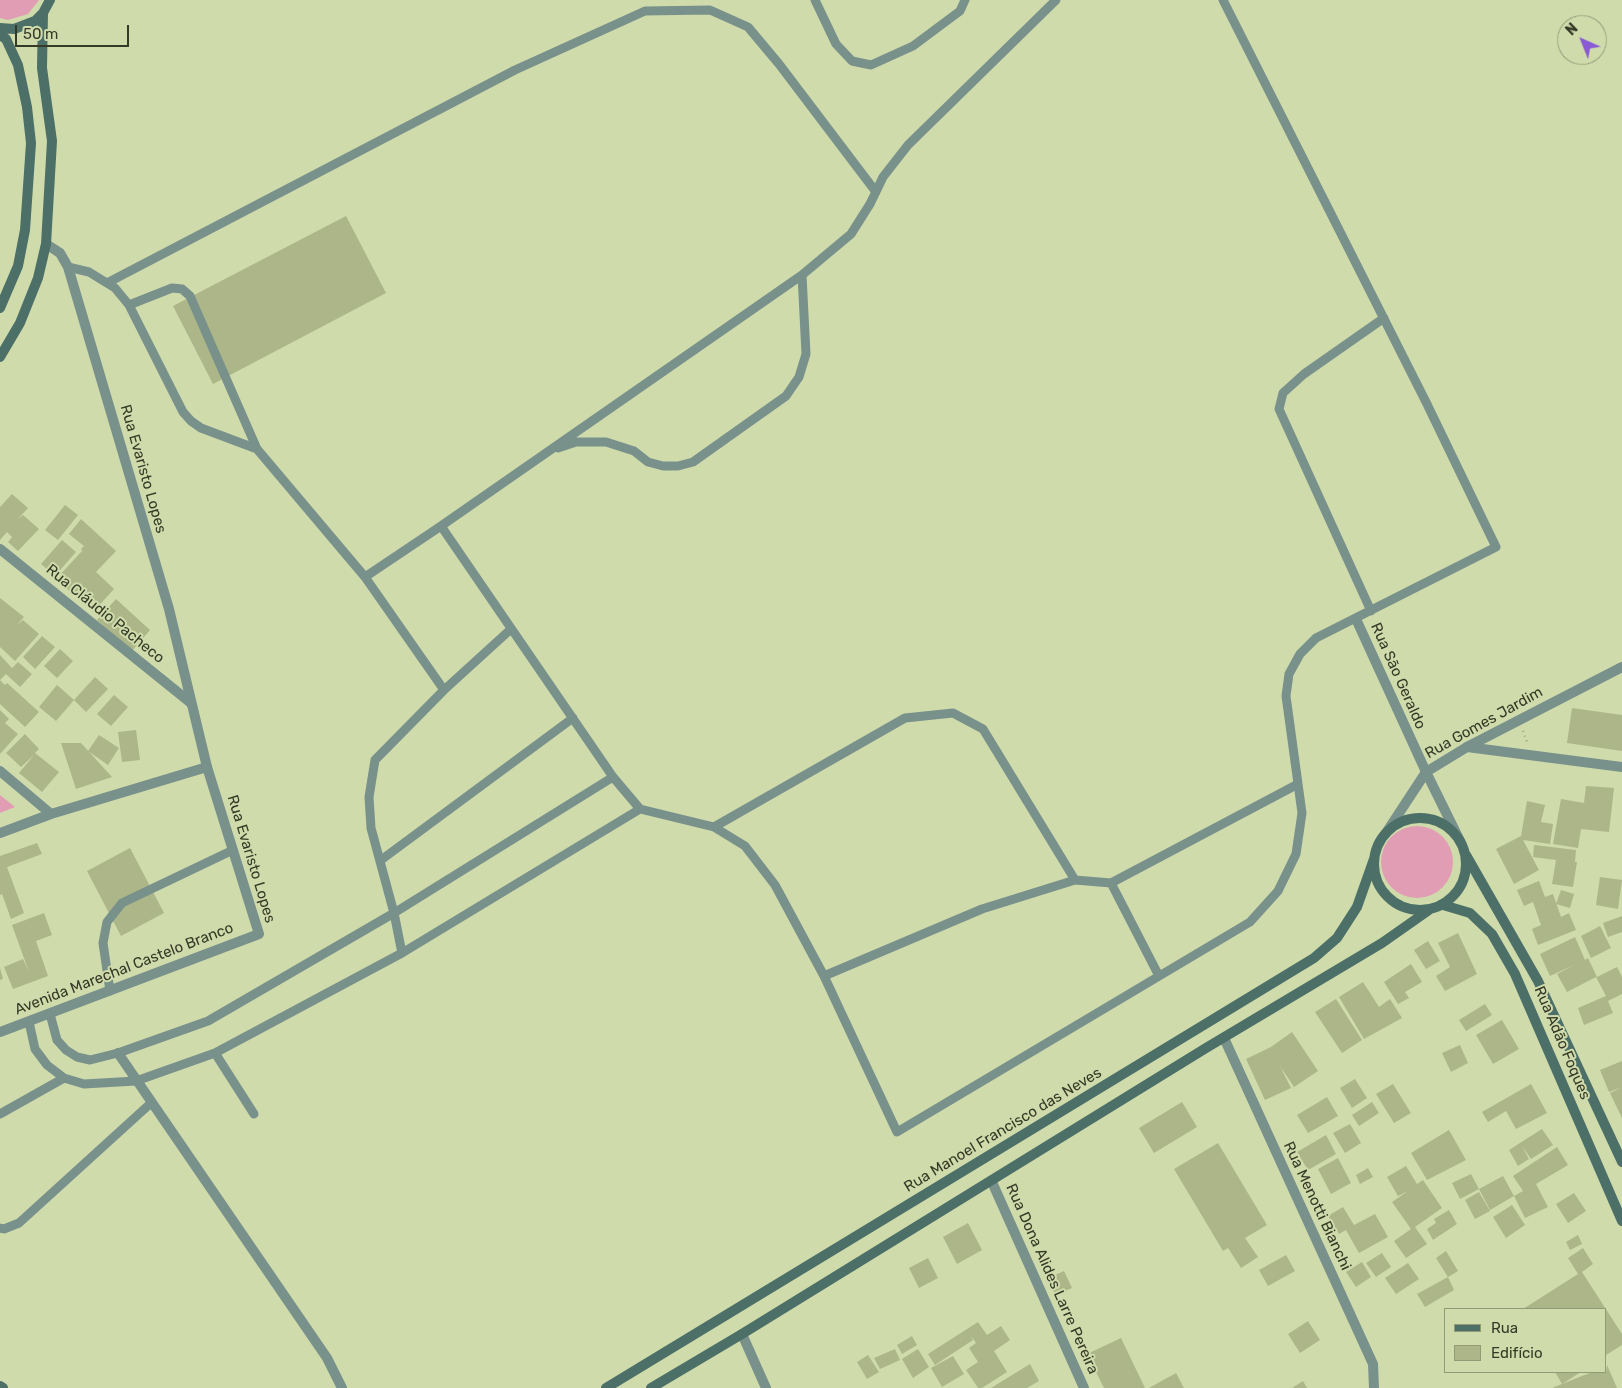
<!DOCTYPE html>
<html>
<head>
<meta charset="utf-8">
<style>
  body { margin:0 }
  #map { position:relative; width:1622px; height:1388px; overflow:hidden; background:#d0dbac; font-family:Rubik,sans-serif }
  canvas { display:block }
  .legend { position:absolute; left:1444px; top:1308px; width:162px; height:65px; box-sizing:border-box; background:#d0dbac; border:1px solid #929a76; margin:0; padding:6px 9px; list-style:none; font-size:15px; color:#353926 }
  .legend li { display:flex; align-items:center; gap:10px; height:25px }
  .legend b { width:25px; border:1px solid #929a76 }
  .north { position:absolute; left:1557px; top:15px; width:50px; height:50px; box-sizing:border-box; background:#d0dbac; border:1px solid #929a76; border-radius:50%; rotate:316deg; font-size:14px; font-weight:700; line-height:20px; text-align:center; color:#353926 }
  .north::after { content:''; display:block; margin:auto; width:18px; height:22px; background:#895ad4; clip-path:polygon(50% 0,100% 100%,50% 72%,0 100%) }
  .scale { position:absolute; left:15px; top:25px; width:114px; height:22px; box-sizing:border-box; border:2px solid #353926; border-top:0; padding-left:6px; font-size:15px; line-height:18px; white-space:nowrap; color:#353926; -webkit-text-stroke:4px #d0dbac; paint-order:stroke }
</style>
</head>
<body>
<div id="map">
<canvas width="1622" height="1388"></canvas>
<ul class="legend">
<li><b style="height:6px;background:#4c7067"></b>Rua</li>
<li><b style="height:14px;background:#acb688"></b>Edifício</li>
</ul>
<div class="north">N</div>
<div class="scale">50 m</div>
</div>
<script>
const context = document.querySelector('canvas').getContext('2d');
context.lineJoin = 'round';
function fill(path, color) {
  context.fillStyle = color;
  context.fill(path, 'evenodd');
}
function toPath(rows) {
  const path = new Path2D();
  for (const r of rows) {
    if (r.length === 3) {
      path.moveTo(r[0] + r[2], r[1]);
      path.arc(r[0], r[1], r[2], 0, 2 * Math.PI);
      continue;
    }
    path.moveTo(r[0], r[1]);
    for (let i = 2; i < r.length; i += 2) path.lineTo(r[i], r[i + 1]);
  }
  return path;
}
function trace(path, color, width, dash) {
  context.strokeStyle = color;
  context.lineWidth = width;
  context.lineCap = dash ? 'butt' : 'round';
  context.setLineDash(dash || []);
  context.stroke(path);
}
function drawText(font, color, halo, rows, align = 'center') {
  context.font = font + ' Rubik,sans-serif';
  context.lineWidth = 4;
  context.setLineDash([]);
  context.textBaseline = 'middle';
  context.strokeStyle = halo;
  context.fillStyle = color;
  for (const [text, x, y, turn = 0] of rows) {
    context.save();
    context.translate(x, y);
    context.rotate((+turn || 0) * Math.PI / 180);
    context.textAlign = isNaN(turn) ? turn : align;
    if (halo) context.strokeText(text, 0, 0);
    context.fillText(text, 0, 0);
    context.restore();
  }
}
const green = toPath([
  [0,0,39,0,28,14,8,20,0,18],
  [0,795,15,807,0,813],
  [1417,862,36]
]);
const building = toPath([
  [346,216,386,293,213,384,173,306],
  [12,494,28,508,18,519,23,515,39,529,18,551,8,542,12,537,7,532,0,540,0,507],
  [65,505,78,515,58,540,45,530],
  [81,519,116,551,96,572,114,589,93,612,56,579,82,551,81,549,84,546,69,534],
  [62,540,76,552,55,576,41,564],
  [0,598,24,617,17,625,23,620,39,634,15,661,0,647],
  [116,599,150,630,131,652,97,620],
  [42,636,55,647,35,669,23,657],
  [60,649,73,661,57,678,44,666],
  [0,655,12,668,18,662,32,674,20,687,6,674,0,680],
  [95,677,108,689,86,712,74,700],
  [0,680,5,685,7,683,39,712,25,727,0,704],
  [57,685,74,700,56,721,39,707],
  [114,695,128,707,111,726,97,714],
  [1572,708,1622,715,1622,751,1567,743],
  [0,710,9,719,5,723,18,734,0,754],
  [136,730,140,760,122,762,118,732],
  [25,734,39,749,35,753,59,772,42,792,19,773,34,755,21,767,6,753],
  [99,735,119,748,108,765,88,751],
  [61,743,81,743,112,777,76,789],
  [1586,786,1614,788,1609,832,1581,829,1578,848,1553,844,1561,799,1584,803],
  [1527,801,1545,805,1541,822,1553,824,1550,844,1523,840,1539,870,1514,884,1496,849,1521,836],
  [37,843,42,854,7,867,24,913,11,919,2,894,0,895,0,856],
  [1534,845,1576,850,1575,862,1577,862,1573,887,1552,884,1556,860,1533,857],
  [130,848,164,913,121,936,87,871],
  [1600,877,1622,880,1618,909,1596,905],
  [1539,881,1545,897,1553,894,1561,917,1569,913,1576,930,1538,945,1532,929,1541,925,1533,902,1524,906,1517,890],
  [1561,890,1574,894,1570,908,1556,904],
  [44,913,52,935,36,941,48,976,13,989,4,967,23,959,29,972,12,925],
  [1622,916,1622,932,1608,937,1603,923],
  [1600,926,1611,948,1591,958,1581,936],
  [1458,933,1477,974,1445,991,1436,976,1450,967,1438,943],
  [1575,937,1585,960,1588,958,1597,977,1617,967,1622,977,1622,994,1608,1001,1613,1013,1584,1025,1578,1008,1606,996,1596,977,1567,992,1557,974,1574,965,1550,976,1540,954],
  [1428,941,1440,961,1426,969,1414,950],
  [1411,964,1422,982,1405,992,1409,998,1398,1004,1384,982],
  [0,968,3,979,0,980],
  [1363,982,1379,1007,1390,999,1402,1018,1364,1039,1339,997],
  [1336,999,1362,1040,1342,1053,1315,1012],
  [1485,1004,1492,1015,1466,1031,1459,1020],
  [1502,1020,1519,1049,1493,1064,1476,1035],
  [1292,1032,1318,1071,1294,1087,1280,1066,1291,1088,1265,1100,1246,1059,1271,1047],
  [1460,1045,1468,1063,1451,1072,1442,1053],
  [1622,1061,1622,1087,1609,1092,1600,1070],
  [1355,1079,1367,1098,1352,1108,1340,1088],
  [1393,1084,1411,1113,1394,1123,1376,1094],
  [1531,1084,1547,1113,1516,1129,1506,1111,1488,1122,1482,1112],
  [1622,1087,1622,1118,1610,1093],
  [1327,1097,1338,1116,1308,1133,1297,1115],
  [1182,1102,1197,1127,1154,1153,1139,1128],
  [1372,1102,1379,1113,1359,1126,1352,1115],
  [1350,1124,1361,1143,1345,1153,1333,1133],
  [1542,1129,1553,1145,1531,1159,1522,1146,1529,1159,1518,1166,1509,1150],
  [1449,1130,1466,1160,1427,1180,1411,1153],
  [1326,1135,1336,1154,1308,1170,1297,1152],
  [1218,1143,1267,1225,1245,1238,1258,1257,1241,1268,1228,1248,1223,1251,1174,1169],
  [1557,1147,1568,1165,1536,1184,1548,1207,1525,1218,1514,1196,1523,1191,1513,1176],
  [1338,1158,1351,1183,1331,1194,1318,1169],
  [1406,1166,1417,1184,1423,1180,1442,1208,1415,1227,1427,1244,1406,1258,1394,1241,1411,1229,1392,1202,1408,1191,1398,1196,1387,1177],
  [1368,1168,1373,1177,1360,1184,1356,1175],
  [1471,1174,1479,1189,1503,1176,1514,1196,1490,1210,1479,1189,1460,1199,1452,1183],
  [1479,1192,1490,1211,1475,1219,1465,1200],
  [1574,1193,1586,1211,1568,1223,1556,1204],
  [1512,1205,1525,1225,1506,1238,1493,1217],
  [1343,1207,1354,1225,1375,1214,1388,1237,1359,1253,1346,1230,1339,1234,1328,1216],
  [1449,1210,1457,1224,1433,1240,1427,1229,1436,1223,1434,1219],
  [968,1223,982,1250,957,1264,943,1237],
  [1578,1235,1582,1244,1570,1250,1566,1242],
  [1583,1248,1593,1264,1582,1272,1622,1334,1622,1345,1606,1355,1606,1309,1523,1309,1578,1274,1568,1258],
  [1446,1251,1458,1271,1448,1277,1436,1258],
  [1382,1253,1391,1267,1376,1277,1366,1263],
  [1286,1255,1295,1271,1268,1286,1259,1270],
  [928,1258,938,1278,919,1288,909,1268],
  [1362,1262,1371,1277,1356,1287,1346,1272],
  [1408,1263,1419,1279,1396,1294,1385,1278],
  [1064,1271,1072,1288,1055,1295,1048,1278],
  [1448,1277,1454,1290,1425,1307,1417,1294],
  [1308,1321,1320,1340,1300,1353,1288,1334],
  [978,1322,987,1335,1001,1326,1010,1340,994,1351,1007,1372,982,1388,978,1388,966,1370,978,1362,969,1348,976,1343,971,1336,973,1340,935,1365,928,1354],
  [912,1336,917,1345,902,1354,897,1345],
  [1121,1338,1145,1388,1104,1388,1087,1354],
  [895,1349,900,1360,880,1369,874,1358],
  [918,1349,929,1367,913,1378,902,1359],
  [868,1355,879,1372,867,1379,857,1362],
  [953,1356,964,1374,942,1387,931,1368],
  [1030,1364,1039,1381,1027,1388,991,1388],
  [1607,1365,1617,1388,1552,1388,1592,1372,1606,1372],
  [1555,1372,1581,1372,1562,1384],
  [1176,1373,1184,1388,1149,1388],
  [1303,1381,1307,1388,1292,1388]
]);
const path = toPath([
  [1523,731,1527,742]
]);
const service = toPath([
  [815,0,836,44,852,61,871,65,913,46,960,11,965,0],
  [1056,0,908,145,883,177,870,204,851,234,802,275,441,526,613,777,640,809,714,827,745,846,775,885,824,976,897,1132,1250,922,1278,891,1296,854,1302,813,1286,696,1289,674,1300,654,1316,638,1496,547,1426,402,1223,0],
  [68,267,89,272,115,288,129,305,183,412,191,421,201,428,257,449,365,577,441,526],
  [107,283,515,70,645,11,710,10,748,27,779,64,876,192],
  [129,305,172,288,182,289,190,296,257,449],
  [558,448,576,442,606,442,634,451,648,462,663,466,678,466,693,462,786,396,799,377,806,354,802,275],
  [365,577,444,690],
  [1371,611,1279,409,1283,393,1304,374,1384,318],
  [714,827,905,718,953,713,983,729,1075,880],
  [381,860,573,718],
  [1111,883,1159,976],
  [402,953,394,913,371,828,369,797,375,760,444,690,511,629],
  [824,976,982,909,1075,880,1111,883,1298,784],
  [110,991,103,943,107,922,122,903,233,850],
  [50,1014,57,1040,66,1050,77,1057,90,1060,118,1053,208,1021,394,913,613,777],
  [29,1022,35,1049,47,1065,64,1078,84,1084,136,1081,215,1053,402,953,640,809],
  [215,1053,254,1114],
  [0,1114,64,1078],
  [0,1228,4,1229,19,1223,151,1103]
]);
const minor = toPath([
  [0,549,191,703],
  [1356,619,1426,772],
  [1467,747,1622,667],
  [0,771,51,814],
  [0,833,51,814,207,767],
  [1224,1038,1373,1364,1374,1388],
  [118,1053,327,1358,342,1388],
  [742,1334,766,1388]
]);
const tertiary = toPath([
  [1426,772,1460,841],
  [1386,833,1426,772,1467,747,1622,767],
  [0,1032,259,934,207,767,169,609,68,267,60,253,46,244],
  [992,1182,1084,1388]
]);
const secondary = toPath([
  [0,28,14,29,35,21,43,13,50,0],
  [0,35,6,39,18,65,27,107,31,143,25,230,18,266,0,308],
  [0,357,20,323,38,278,46,244,52,141,42,68,43,13],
  [1420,864,46],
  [1466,855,1538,981,1622,1162],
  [1443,905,1470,913,1492,934,1515,974,1622,1221],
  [0,1386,3,1388],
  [606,1388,1314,958,1337,938,1357,907,1374,859],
  [651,1388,742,1334,1206,1048,1382,943,1429,910]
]);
const streetNames = [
  ["Rua Evaristo Lopes",143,469,74],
  ["Rua Cláudio Pacheco",105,614,39],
  ["Rua São Geraldo",1398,676,66],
  ["Rua Gomes Jardim",1484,723,-29],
  ["Rua Evaristo Lopes",251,859,73],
  ["Avenida Marechal Castelo Branco",124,969,-21],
  ["Rua Adão Foques",1562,1043,67],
  ["Rua Manoel Francisco das Neves",1003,1130,-31],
  ["Rua Menotti Bianchi",1317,1206,65],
  ["Rua Dona Alides Larre Pereira",1052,1279,66]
];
fill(green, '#e09db3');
fill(building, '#acb688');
trace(path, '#9ca57f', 2.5, [1, 4]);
trace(service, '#79918b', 9);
trace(minor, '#79918b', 10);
trace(tertiary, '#79918b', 10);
trace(secondary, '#4c7067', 10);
drawText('15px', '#353926', '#d0dbac', streetNames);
</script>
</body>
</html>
